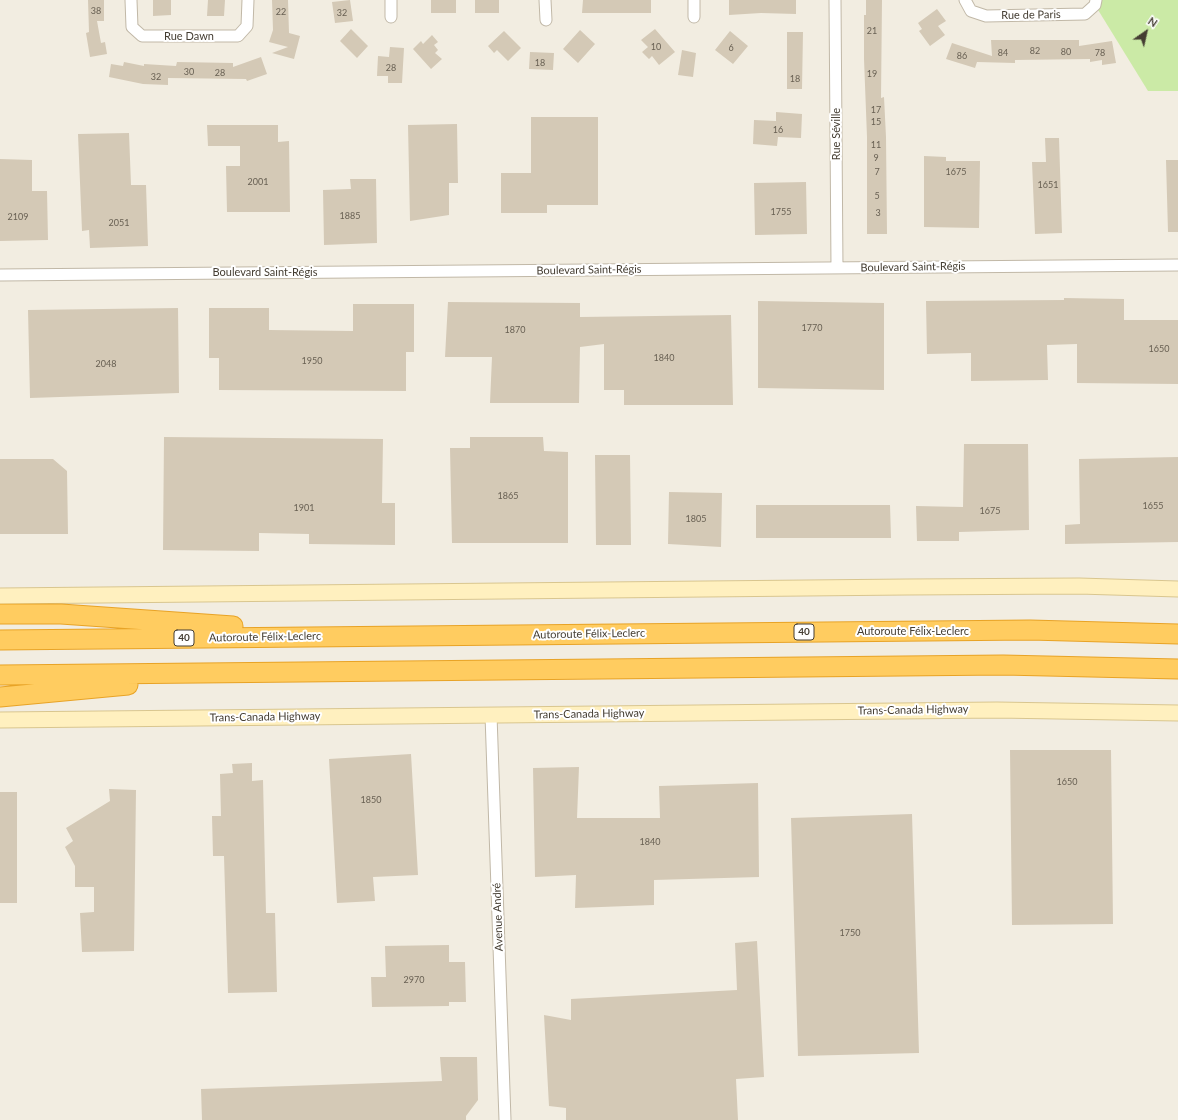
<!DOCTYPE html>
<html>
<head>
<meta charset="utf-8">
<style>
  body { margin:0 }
  #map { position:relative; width:1178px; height:1120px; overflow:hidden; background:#f2ede1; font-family:Lato,sans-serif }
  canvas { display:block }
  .north { position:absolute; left:1126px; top:12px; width:40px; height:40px; -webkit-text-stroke:3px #fff; paint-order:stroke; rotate:34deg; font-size:11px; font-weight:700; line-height:16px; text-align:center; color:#443d32 }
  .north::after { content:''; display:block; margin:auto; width:14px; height:18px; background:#443d32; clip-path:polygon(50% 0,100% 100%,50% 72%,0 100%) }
</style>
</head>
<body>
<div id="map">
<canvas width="1178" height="1120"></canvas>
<div class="north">N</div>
</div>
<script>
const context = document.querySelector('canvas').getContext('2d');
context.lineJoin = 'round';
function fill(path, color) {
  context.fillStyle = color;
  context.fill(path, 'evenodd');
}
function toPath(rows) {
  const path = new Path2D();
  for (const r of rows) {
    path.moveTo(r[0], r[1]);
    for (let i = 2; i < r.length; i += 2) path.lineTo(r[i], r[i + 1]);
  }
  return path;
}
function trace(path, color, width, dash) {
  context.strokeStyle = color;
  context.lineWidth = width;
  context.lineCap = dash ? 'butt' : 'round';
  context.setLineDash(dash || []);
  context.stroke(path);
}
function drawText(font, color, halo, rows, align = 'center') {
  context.font = font + ' Lato,sans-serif';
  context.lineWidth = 4;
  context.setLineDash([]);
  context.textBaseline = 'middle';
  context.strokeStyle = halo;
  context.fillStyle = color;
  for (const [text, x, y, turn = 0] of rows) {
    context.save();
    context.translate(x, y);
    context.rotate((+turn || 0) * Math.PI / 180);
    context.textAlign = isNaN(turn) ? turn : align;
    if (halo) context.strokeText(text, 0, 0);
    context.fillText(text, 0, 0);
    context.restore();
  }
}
const green = toPath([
  [1096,0,1178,0,1178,91,1148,91,1095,5]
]);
const building = toPath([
  [88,0,104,0,104,21,97,21,101,43,105,42,107,54,90,57,86,33,89,32],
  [153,0,171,0,171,15,153,16],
  [208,0,225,0,224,16,207,16],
  [272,0,288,0,289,33,300,36,294,59,272,53,288,47,269,42,273,30],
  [350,0,353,21,335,23,332,2],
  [431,0,456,0,456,13,431,13],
  [475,0,499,0,499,13,475,13],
  [583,0,651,0,651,13,582,13],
  [729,0,796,0,796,14,761,13,729,15],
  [866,0,882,0,881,98,884,97,886,137,887,234,867,234,867,137,864,59,864,15,866,15],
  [937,9,946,21,938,26,945,35,930,46,919,31,922,29,918,23],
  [351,29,368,46,357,58,340,41],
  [655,29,675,52,659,65,652,56,649,59,642,52,648,47,641,40],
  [580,30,595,44,578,63,563,49],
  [504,31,521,48,508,61,497,50,494,53,488,46],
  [730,31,748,46,733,64,715,50],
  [787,32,803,32,802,89,787,89],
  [432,35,438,42,434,45,438,50,435,53,442,59,431,69,413,49,421,41,423,44],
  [991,40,1079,40,1079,46,1112,41,1116,63,1102,65,1102,60,1090,62,1090,59,1015,60,1015,63,977,62,975,68,946,59,952,43,992,56],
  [390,47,404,48,402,83,388,83,388,76,377,76,378,56,389,57],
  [682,50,696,53,693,77,678,75],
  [530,52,554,53,553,70,529,69],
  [261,57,267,74,247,81,246,79,168,78,168,85,143,84,109,77,111,64,123,66,124,62,144,66,144,64,176,66,177,62,233,63,233,67],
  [776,112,802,114,801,138,778,137,777,146,753,144,754,120,776,121],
  [531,117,598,117,598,205,547,205,547,213,501,213,501,173,531,173],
  [457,124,458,183,449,183,449,215,410,221,408,125],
  [207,125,278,125,278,142,289,141,290,212,227,212,226,166,240,166,240,146,208,146],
  [129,133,131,185,146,185,148,246,90,248,89,230,82,231,78,134],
  [1045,138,1059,138,1062,233,1035,234,1032,162,1046,162],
  [924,156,946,157,946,161,980,161,979,228,924,227],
  [0,159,32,160,32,191,47,191,48,240,0,241],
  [1166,160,1178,160,1178,232,1168,232],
  [350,179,376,179,377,243,324,245,323,190,351,189],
  [806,182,807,234,755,235,754,183],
  [1064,298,1124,299,1124,320,1178,320,1178,384,1077,383,1077,344,1047,345,1048,380,971,381,971,353,927,354,926,301,1064,300],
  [758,301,884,303,884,390,758,388],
  [448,302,580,303,580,317,731,315,733,405,624,405,624,390,604,390,604,344,580,347,579,403,490,403,492,357,445,357],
  [353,304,414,304,414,352,406,352,406,391,219,390,219,358,209,358,209,308,269,308,269,330,353,331],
  [178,308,179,393,30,398,28,310],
  [164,437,383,439,382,503,395,503,395,545,309,544,309,534,259,533,259,551,163,550],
  [470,437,543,437,544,451,568,452,568,543,452,543,450,448,470,448],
  [964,444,1028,444,1029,530,959,532,959,541,917,541,916,506,963,507],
  [595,455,630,455,631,545,596,545],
  [1178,457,1178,542,1065,544,1065,525,1080,524,1079,459],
  [0,459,53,459,67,471,68,534,0,534],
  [669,492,722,493,721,547,668,544],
  [756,505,890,505,891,538,756,538],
  [1010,750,1111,750,1113,924,1012,925],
  [411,754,418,875,373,877,375,901,337,903,329,759],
  [252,763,252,781,263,780,266,913,275,913,277,992,228,993,224,856,213,856,212,816,221,816,220,774,233,773,232,764],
  [579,767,577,818,660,818,659,786,758,783,759,877,654,880,654,905,575,908,576,875,535,877,533,768],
  [109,789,136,790,134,951,82,952,80,913,94,912,94,887,75,887,75,866,65,847,73,841,66,828,110,801],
  [0,792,17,792,17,903,0,903],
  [912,814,919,1053,798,1056,791,818],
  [757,941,764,1077,736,1079,738,1120,566,1120,566,1108,549,1106,544,1015,571,1020,571,999,737,990,735,943],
  [449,945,449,962,465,962,466,1002,449,1002,449,1006,372,1007,371,977,386,977,385,946],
  [440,1057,477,1057,478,1100,466,1116,466,1120,202,1120,201,1089,442,1081]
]);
const street = toPath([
  [131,0,132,27,142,36,238,36,247,26,248,0],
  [545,0,546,20],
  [835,0,837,268],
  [965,0,971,11,986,16,1085,14,1095,5,1096,0],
  [391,17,391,0],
  [694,17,694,0],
  [0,275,1178,265],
  [491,715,505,1120]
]);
const secondary = toPath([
  [0,596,907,587,1079,586,1178,589],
  [0,720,997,710,1178,713]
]);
const highway = toPath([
  [0,614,61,614,233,626],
  [0,640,1030,630,1178,634],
  [0,675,1003,665,1178,669],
  [0,697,128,685]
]);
const numberNames = [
  ["38",96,11],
  ["22",281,12],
  ["32",342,13],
  ["21",872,31],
  ["10",656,47],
  ["6",731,48],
  ["82",1035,51],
  ["80",1066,52],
  ["84",1003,53],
  ["78",1100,53],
  ["86",962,56],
  ["18",540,63],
  ["28",391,68],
  ["30",189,72],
  ["28",220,73],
  ["19",872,74],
  ["32",156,77],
  ["18",795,79],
  ["17",876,110],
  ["15",876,122],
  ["16",778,130],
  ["11",876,145],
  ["9",876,158],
  ["7",877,172],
  ["1675",956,172],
  ["2001",258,182],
  ["1651",1048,185],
  ["5",877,196],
  ["1755",781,212],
  ["3",878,213],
  ["1885",350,216],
  ["2109",18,217],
  ["2051",119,223],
  ["1770",812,328],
  ["1870",515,330],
  ["1650",1159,349],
  ["1840",664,358],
  ["1950",312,361],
  ["2048",106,364],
  ["1865",508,496],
  ["1655",1153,506],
  ["1901",304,508],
  ["1675",990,511],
  ["1805",696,519],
  ["1650",1067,782],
  ["1850",371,800],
  ["1840",650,842],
  ["1750",850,933],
  ["2970",414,980]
];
const shields = [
  [804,632,20],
  [184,638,20]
];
const shieldNames = [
  ["40",804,632],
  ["40",184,638]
];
const streetNames = [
  ["Rue de Paris",1031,15,-1],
  ["Rue Dawn",189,36],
  ["Rue Séville",836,134,-90],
  ["Boulevard Saint-Régis",913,267,-1],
  ["Boulevard Saint-Régis",589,270,-1],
  ["Boulevard Saint-Régis",265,272],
  ["Autoroute Félix-Leclerc",913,631],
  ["Autoroute Félix-Leclerc",589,634,-1],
  ["Autoroute Félix-Leclerc",265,637,-1],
  ["Trans-Canada Highway",913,710,-1],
  ["Trans-Canada Highway",589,714,-1],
  ["Trans-Canada Highway",265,717,-1],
  ["Avenue André",498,917,-92]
];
fill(green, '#cbeaa6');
fill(building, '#d4c9b6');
trace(street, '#c1b8a7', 13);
trace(secondary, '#d9c68f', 17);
trace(highway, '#e8a326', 21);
trace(street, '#fff', 11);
trace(secondary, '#fff0bf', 15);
trace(highway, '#ffcc60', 19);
drawText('9px', '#686053', null, numberNames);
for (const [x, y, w] of shields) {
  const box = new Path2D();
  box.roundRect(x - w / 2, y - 8, w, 16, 3);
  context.fillStyle = '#fff';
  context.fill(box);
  trace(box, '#443d32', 1);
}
drawText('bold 10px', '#443d32', null, shieldNames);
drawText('11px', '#443d32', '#fff', streetNames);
</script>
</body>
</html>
